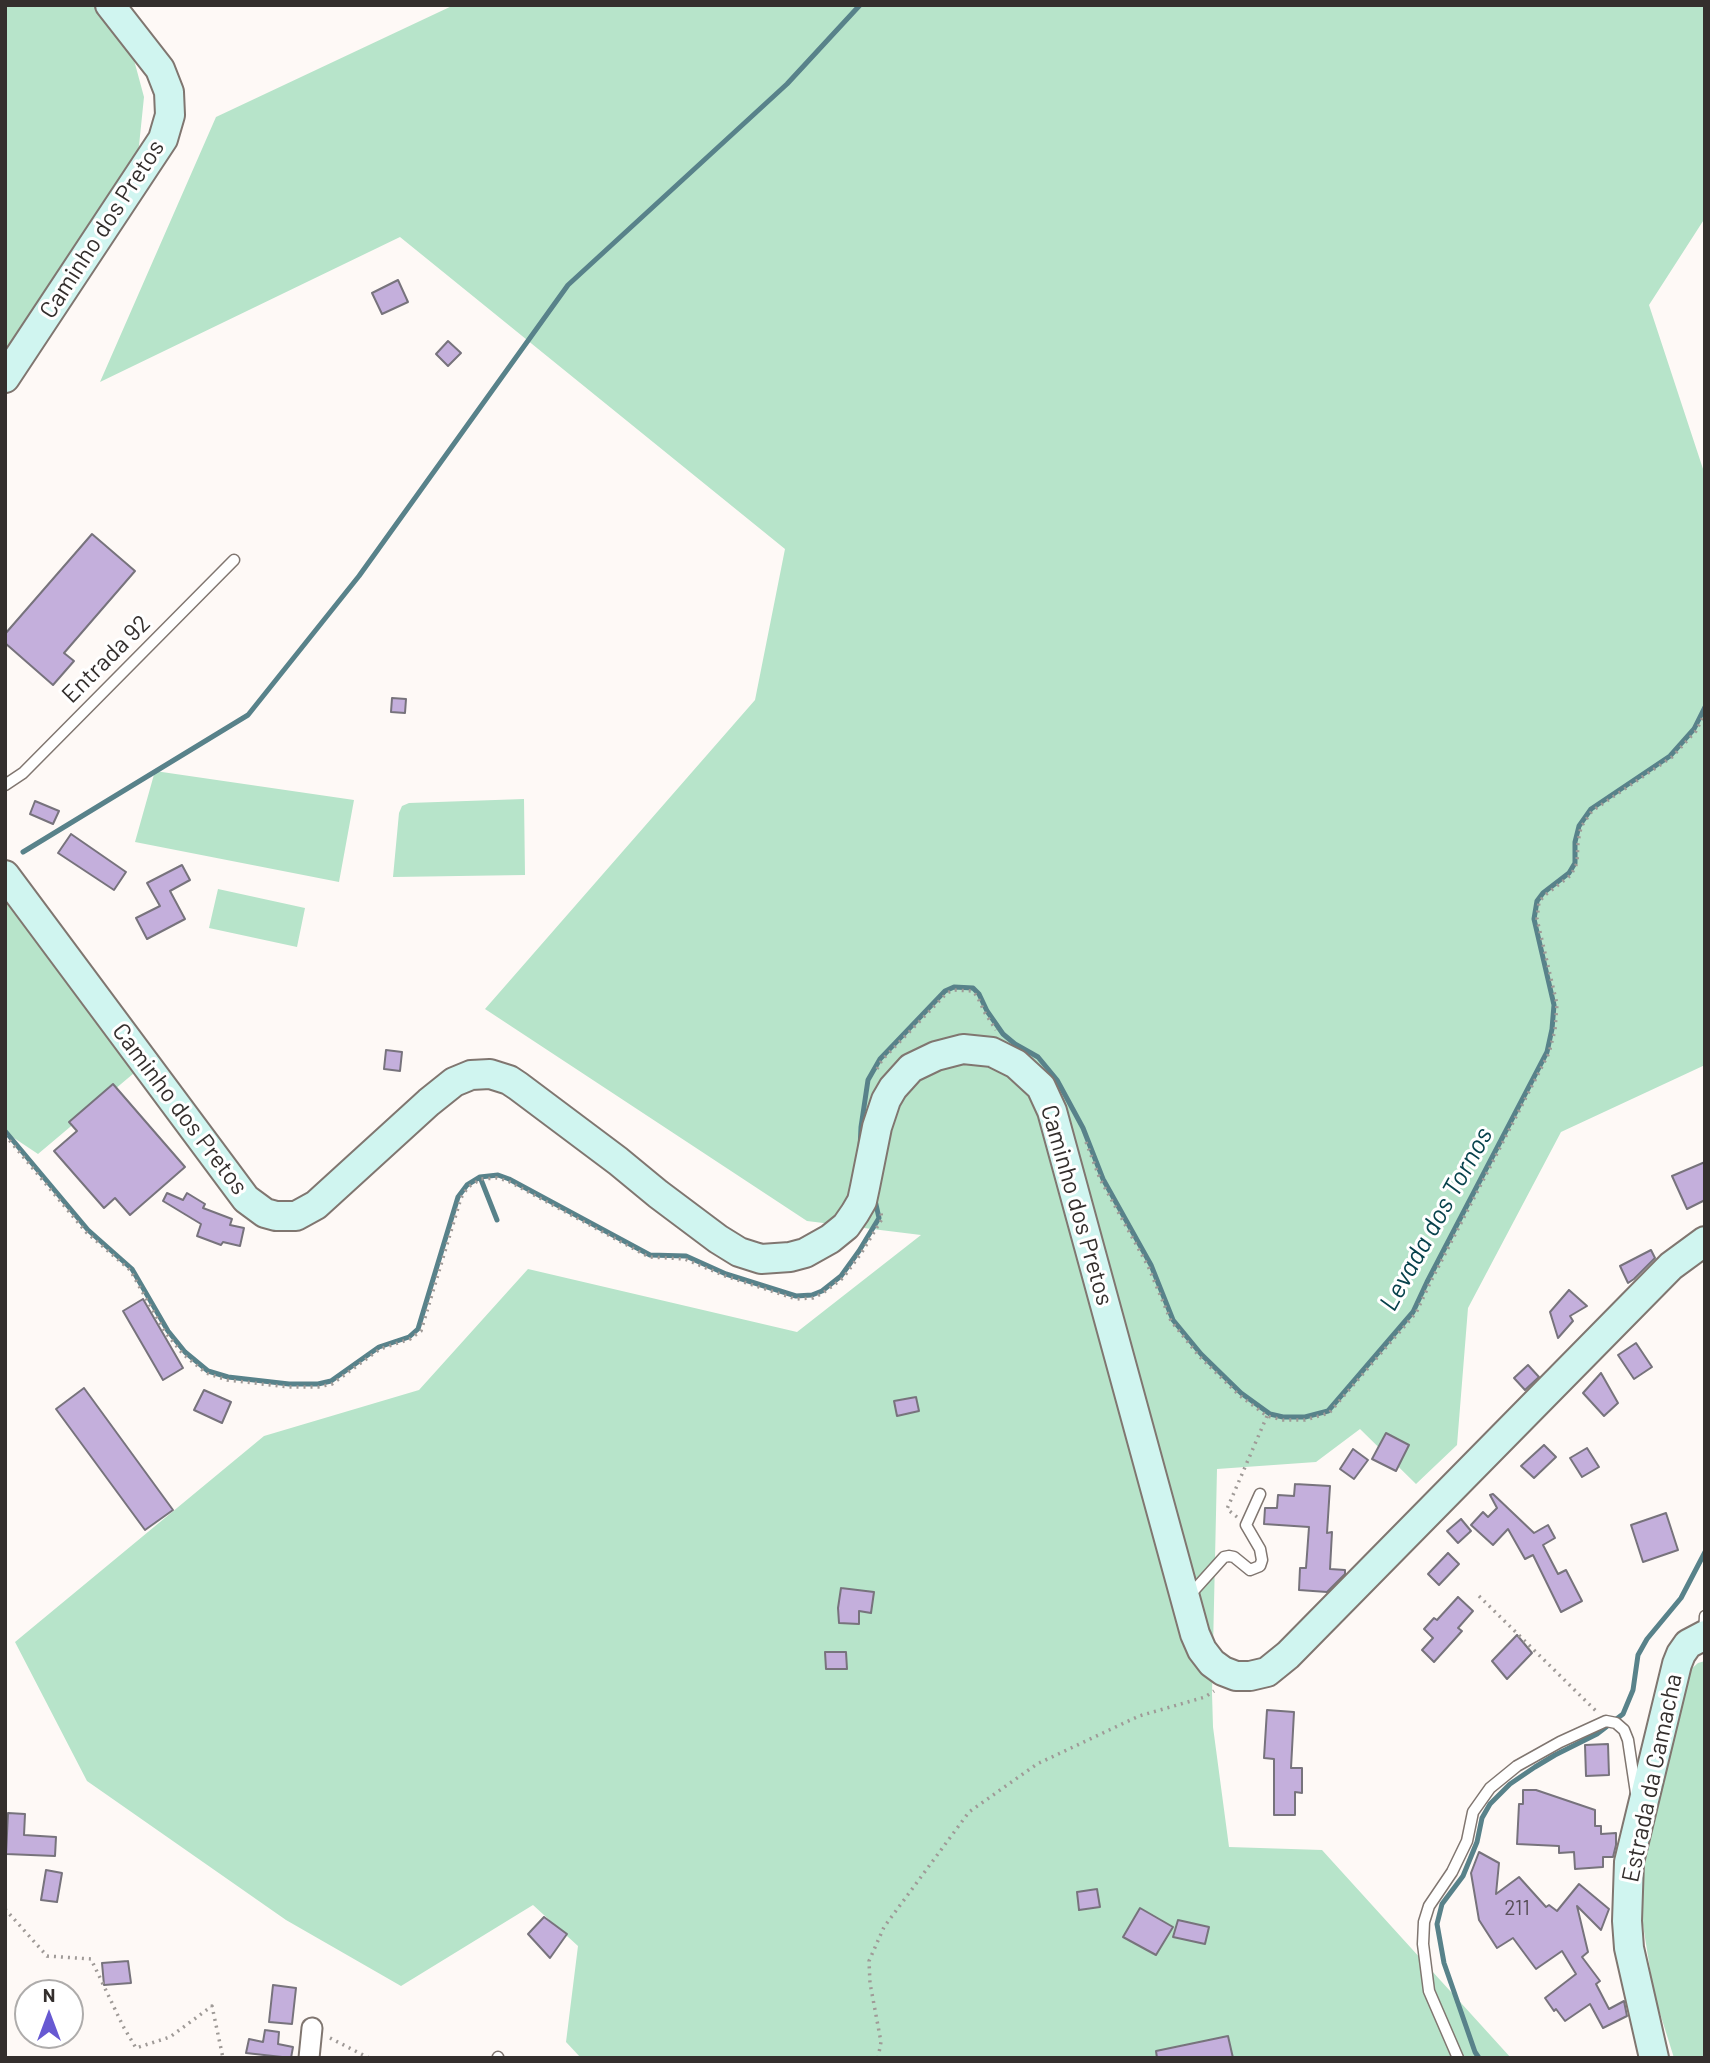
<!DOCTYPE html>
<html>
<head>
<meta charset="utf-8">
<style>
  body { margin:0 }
  #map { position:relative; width:1710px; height:2063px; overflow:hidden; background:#fef9f6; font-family:Barlow,sans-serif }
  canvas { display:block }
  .frame { position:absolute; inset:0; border:7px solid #342f2d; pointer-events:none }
  .north { position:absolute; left:14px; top:1979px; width:70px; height:70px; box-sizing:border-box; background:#fff; border:2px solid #aeacab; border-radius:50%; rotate:0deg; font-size:19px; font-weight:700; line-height:28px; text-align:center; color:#342f2d }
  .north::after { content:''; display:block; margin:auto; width:24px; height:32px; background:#6759d2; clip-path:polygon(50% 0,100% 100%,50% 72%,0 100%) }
</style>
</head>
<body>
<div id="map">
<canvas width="1710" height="2063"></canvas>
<div class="frame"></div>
<div class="north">N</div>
</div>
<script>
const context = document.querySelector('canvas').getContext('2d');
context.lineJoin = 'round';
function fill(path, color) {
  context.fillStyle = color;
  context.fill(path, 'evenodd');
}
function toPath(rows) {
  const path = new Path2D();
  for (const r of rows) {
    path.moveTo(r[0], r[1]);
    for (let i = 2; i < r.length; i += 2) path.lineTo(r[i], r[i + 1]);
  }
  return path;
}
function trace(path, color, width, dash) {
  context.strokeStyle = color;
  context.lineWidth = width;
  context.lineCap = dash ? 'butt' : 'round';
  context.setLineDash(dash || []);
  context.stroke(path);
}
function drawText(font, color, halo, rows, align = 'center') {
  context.font = font + ' Barlow,sans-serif';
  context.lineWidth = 6;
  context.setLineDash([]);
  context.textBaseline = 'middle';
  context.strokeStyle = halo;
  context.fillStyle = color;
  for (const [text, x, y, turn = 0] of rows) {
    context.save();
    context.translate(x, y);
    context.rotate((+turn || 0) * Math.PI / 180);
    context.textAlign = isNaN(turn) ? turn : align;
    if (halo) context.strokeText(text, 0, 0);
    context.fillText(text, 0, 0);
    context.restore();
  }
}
const green = toPath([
  [5,5,100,5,127,34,144,97,137,165,5,358],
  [454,5,1705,5,1705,218,1649,305,1705,475,1705,1065,1561,1132,1468,1308,1457,1445,1416,1484,1360,1429,1316,1462,1217,1469,1212,1693,1213,1727,1229,1847,1322,1850,1511,2058,581,2058,566,2042,578,1946,533,1905,401,1986,286,1920,87,1781,15,1642,264,1436,419,1390,528,1269,797,1332,921,1235,807,1221,485,1009,755,700,785,549,400,237,100,382,216,117],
  [155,771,354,800,339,882,135,842],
  [524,799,525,875,393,877,399,813,402,806,409,803],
  [5,871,140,1068,38,1154,5,1132],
  [218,889,305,908,297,947,209,928],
  [1705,1661,1705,2057,1674,2058,1654,1994,1639,1900,1658,1787,1681,1678,1698,1663]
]);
const stream = toPath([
  [23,852,248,715,359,576,568,285,787,84,860,5],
  [5,1131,88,1230,132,1269,168,1331,185,1352,208,1371,228,1377,289,1384,318,1384,331,1381,379,1347,409,1337,418,1329,458,1197,467,1185,480,1177,498,1175,509,1179,650,1255,686,1256,726,1274,796,1296,812,1295,822,1291,841,1276,859,1251,879,1218,875,1200],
  [860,1149,861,1127,868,1080,880,1059,945,991,954,987,973,988,979,994,987,1011,1003,1034,1015,1044,1038,1057,1057,1080,1083,1128,1103,1179,1151,1265,1173,1320,1201,1354,1241,1393,1270,1414,1283,1417,1305,1417,1328,1411,1413,1312,1427,1282,1547,1052,1552,1029,1554,1005,1534,919,1537,901,1543,893,1569,873,1575,863,1575,842,1579,826,1591,809,1670,756,1694,729,1705,707],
  [480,1177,497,1220],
  [1479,2058,1475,2052,1444,1963,1437,1924,1442,1904,1463,1876,1477,1842,1482,1818,1490,1804,1510,1784,1535,1767,1555,1755,1597,1734,1623,1714,1633,1690,1638,1655,1647,1639,1681,1598,1705,1552]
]);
const building = toPath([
  [398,280,408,302,382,314,372,293,398,280],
  [448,341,461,353,448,366,436,354,448,341],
  [92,534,135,571,64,653,74,661,53,685,5,643,5,634,92,534],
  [392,698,406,699,405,713,391,712,392,698],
  [35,801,59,811,53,824,30,814,35,801],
  [71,834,126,872,114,890,58,853,71,834],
  [182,865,190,880,170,891,185,919,147,939,136,918,160,906,147,883,182,865],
  [386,1050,402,1052,400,1071,384,1069,386,1050],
  [113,1084,185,1167,130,1215,115,1198,104,1208,54,1151,77,1131,69,1122,113,1084],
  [1705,1162,1705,1200,1687,1209,1672,1176,1705,1162],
  [167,1193,183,1200,187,1193,205,1204,203,1208,232,1219,230,1225,244,1228,240,1246,223,1242,221,1245,197,1236,201,1224,163,1201,167,1193],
  [1651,1250,1655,1258,1634,1279,1628,1283,1620,1266,1651,1250],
  [1569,1290,1587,1306,1570,1316,1573,1321,1558,1338,1550,1312,1569,1290],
  [143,1299,183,1368,163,1380,123,1311,143,1299],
  [1636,1343,1652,1367,1634,1379,1618,1355,1636,1343],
  [1528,1365,1539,1377,1525,1390,1514,1378,1528,1365],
  [1601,1373,1618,1403,1604,1416,1583,1393,1601,1373],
  [84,1388,173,1510,145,1530,56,1409,84,1388],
  [204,1390,231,1402,222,1423,194,1410,204,1390],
  [916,1397,919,1411,897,1416,894,1401,916,1397],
  [1386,1433,1409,1445,1396,1471,1372,1459,1386,1433],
  [1544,1445,1556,1457,1534,1478,1521,1466,1544,1445],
  [1587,1448,1599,1467,1582,1477,1570,1458,1587,1448],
  [1353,1449,1368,1460,1354,1479,1340,1469,1353,1449],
  [1295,1484,1330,1486,1327,1533,1332,1532,1330,1569,1345,1570,1345,1574,1327,1592,1299,1590,1300,1568,1306,1568,1309,1527,1264,1524,1265,1508,1277,1508,1278,1495,1294,1496,1295,1484],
  [1493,1494,1534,1533,1548,1525,1555,1538,1543,1545,1558,1574,1566,1570,1582,1601,1561,1612,1533,1555,1525,1559,1508,1529,1493,1545,1471,1525,1483,1512,1488,1517,1497,1508,1490,1495,1493,1494],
  [1666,1513,1678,1550,1643,1562,1631,1525,1666,1513],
  [1461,1519,1471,1531,1458,1543,1447,1531,1461,1519],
  [1448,1553,1459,1564,1439,1585,1428,1574,1448,1553],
  [841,1588,874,1592,871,1613,859,1611,859,1624,839,1623,838,1608,841,1588],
  [1458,1597,1473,1611,1458,1628,1462,1631,1434,1662,1422,1650,1433,1638,1424,1629,1434,1618,1437,1620,1458,1597],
  [1517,1635,1532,1653,1507,1679,1492,1661,1517,1635],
  [825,1652,846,1652,847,1669,826,1669,825,1652],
  [1267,1710,1294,1712,1291,1768,1302,1768,1302,1793,1295,1792,1295,1815,1274,1815,1274,1759,1264,1758,1267,1710],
  [1608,1744,1609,1775,1586,1776,1585,1745,1608,1744],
  [1523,1790,1536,1790,1595,1810,1595,1826,1601,1826,1601,1834,1616,1833,1616,1845,1613,1857,1603,1857,1603,1867,1575,1869,1574,1852,1559,1853,1559,1846,1517,1844,1519,1804,1523,1804,1523,1790],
  [8,1813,25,1814,24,1835,56,1837,55,1856,6,1854,8,1813],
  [1479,1852,1499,1863,1496,1894,1519,1877,1546,1907,1549,1905,1557,1911,1579,1884,1609,1909,1601,1930,1577,1906,1588,1952,1582,1957,1600,1981,1596,1984,1609,2009,1624,2001,1627,2016,1603,2028,1590,2004,1565,2021,1556,2009,1554,2011,1545,1998,1576,1974,1562,1951,1536,1969,1513,1938,1497,1948,1479,1920,1471,1873,1479,1852],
  [46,1870,62,1873,57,1902,41,1900,46,1870],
  [1097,1889,1100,1907,1079,1910,1077,1892,1097,1889],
  [1140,1908,1173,1927,1156,1955,1123,1937,1140,1908],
  [544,1917,567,1934,550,1958,528,1934,544,1917],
  [1178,1920,1209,1927,1205,1944,1173,1937,1178,1920],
  [128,1961,131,1983,104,1985,102,1963,128,1961],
  [273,1985,296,1988,292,2024,269,2022,273,1985],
  [265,2030,279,2032,278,2044,293,2047,291,2058,246,2053,249,2039,263,2042,265,2030],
  [1228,2036,1233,2058,1157,2058,1156,2051,1228,2036]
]);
const path = toPath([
  [877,1069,882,1060,947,993,954,990,972,991,977,996,985,1013,996,1030],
  [5,1135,86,1232,130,1270,165,1332,183,1354,206,1373,227,1380,289,1387,318,1387,332,1384,380,1349,410,1339,421,1331,461,1198,468,1187,481,1179,497,1178,508,1181,649,1257,685,1259,725,1276,796,1299,813,1298,823,1293,843,1278,862,1252,882,1219,881,1213],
  [1086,1142,1100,1179,1148,1266,1171,1321,1199,1356,1239,1395,1267,1416,1283,1420,1305,1420,1329,1413,1416,1313,1430,1283,1549,1053,1555,1030,1557,1004,1537,919,1539,902,1545,895,1571,875,1577,863,1578,842,1581,827,1592,811,1672,757,1696,731,1705,713],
  [1237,1517,1227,1509,1267,1416],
  [1479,1596,1597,1712],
  [5,1909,47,1956,91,1959,123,2026,136,2048,170,2037,212,2006,223,2058],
  [330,2038,369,2058],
  [878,2058,881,2042,870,1983,869,1961,884,1927,969,1812,1037,1764,1139,1716,1205,1697,1214,1691]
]);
const service = toPath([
  [5,785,23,773,234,560],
  [1188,1597,1224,1557,1229,1556,1234,1557,1250,1570,1260,1566,1262,1560,1260,1549,1246,1525,1260,1494],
  [1704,1634,1705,1616],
  [498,2058,498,2057],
  [1458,2058,1429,1991,1423,1944,1424,1922,1429,1906,1452,1872,1467,1841,1473,1812,1490,1788,1517,1766,1560,1742,1606,1721,1616,1723,1624,1730,1628,1740,1636,1793]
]);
const minor = toPath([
  [309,2058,312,2028]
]);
const secondary = toPath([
  [5,378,163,139,170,115,169,92,160,69,110,5],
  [5,875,246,1199,265,1213,276,1216,296,1216,316,1205,429,1102,454,1082,471,1075,490,1074,509,1080,518,1086,618,1161,658,1194,718,1239,739,1252,761,1259,790,1257,805,1253,830,1239,846,1226,855,1213,862,1201,865,1187,877,1127,886,1100,893,1088,911,1068,936,1056,963,1049,992,1052,1016,1064,1041,1087,1052,1111,1195,1634,1202,1650,1212,1663,1223,1671,1236,1676,1250,1676,1267,1672,1288,1655,1671,1266,1705,1241],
  [1654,2058,1629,1948,1627,1921,1629,1862,1677,1664,1681,1654,1688,1644,1705,1635]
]);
const numberNames = [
  ["211",1517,1908]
];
const streetNames = [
  ["Caminho dos Pretos",102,229,-57],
  ["Entrada 92",106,659,-45],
  ["Caminho dos Pretos",180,1109,53],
  ["Caminho dos Pretos",1077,1205,74],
  ["Estrada da Camacha",1652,1778,-78]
];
const waterNames = [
  ["Levada dos Tornos",1436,1219,-61]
];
fill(green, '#b7e4ca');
trace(stream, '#58828a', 5);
fill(building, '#c4afdc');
trace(building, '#77737c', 2);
trace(service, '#807670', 13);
trace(minor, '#807670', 23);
trace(secondary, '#807670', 32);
trace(path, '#9f9a97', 3.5, [2, 5]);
trace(service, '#fff', 10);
trace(minor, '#fff', 19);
trace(secondary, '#d0f5f0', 28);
drawText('21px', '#584f59', null, numberNames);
drawText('24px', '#342f2d', '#fff', streetNames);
drawText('italic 26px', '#07424c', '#fff', waterNames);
</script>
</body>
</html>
